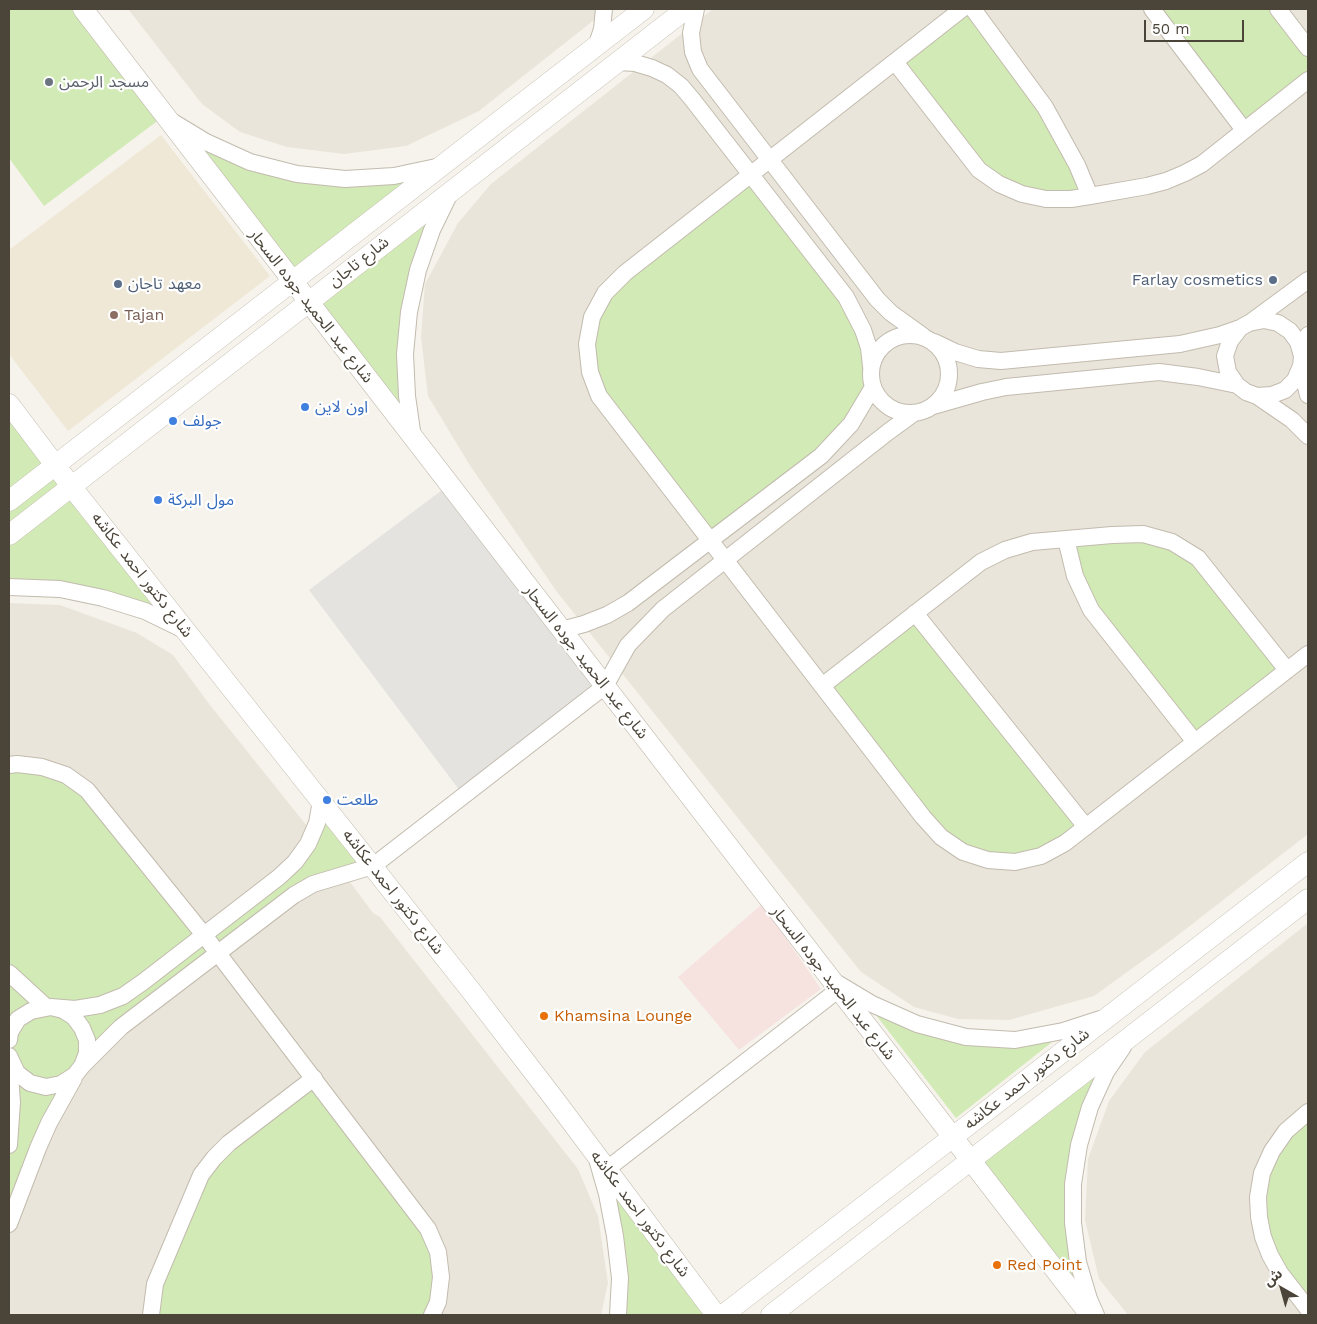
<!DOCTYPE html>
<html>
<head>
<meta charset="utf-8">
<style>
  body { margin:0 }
  #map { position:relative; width:1317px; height:1324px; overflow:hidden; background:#f6f3ec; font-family:"Work Sans","Noto Sans Arabic",sans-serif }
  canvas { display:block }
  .frame { position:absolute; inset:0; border:10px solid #4b4439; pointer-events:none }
  .north { position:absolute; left:1257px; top:1264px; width:50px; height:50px; -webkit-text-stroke:4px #fff; paint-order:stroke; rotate:322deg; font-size:14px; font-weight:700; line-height:20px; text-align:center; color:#4b4439 }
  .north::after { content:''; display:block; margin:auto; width:18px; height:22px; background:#4b4439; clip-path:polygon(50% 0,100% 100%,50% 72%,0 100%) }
  .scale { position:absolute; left:1144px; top:20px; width:100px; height:22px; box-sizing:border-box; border:2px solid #4b4439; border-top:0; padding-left:6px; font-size:15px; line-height:18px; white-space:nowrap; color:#4b4439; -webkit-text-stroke:4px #fff; paint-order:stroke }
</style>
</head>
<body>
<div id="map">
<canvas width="1317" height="1324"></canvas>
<div class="frame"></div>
<div class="north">ش</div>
<div class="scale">50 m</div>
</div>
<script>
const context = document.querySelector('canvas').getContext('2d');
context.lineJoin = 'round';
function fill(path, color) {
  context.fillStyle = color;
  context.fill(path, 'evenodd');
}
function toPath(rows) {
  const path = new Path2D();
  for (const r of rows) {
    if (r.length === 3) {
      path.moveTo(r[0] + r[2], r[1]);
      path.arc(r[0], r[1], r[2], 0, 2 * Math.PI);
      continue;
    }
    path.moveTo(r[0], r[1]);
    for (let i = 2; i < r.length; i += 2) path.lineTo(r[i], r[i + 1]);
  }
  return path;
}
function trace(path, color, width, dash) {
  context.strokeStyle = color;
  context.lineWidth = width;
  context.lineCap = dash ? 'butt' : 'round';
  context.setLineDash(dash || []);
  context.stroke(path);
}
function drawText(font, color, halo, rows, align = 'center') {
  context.font = font + ' "Work Sans","Noto Sans Arabic",sans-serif';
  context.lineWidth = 4.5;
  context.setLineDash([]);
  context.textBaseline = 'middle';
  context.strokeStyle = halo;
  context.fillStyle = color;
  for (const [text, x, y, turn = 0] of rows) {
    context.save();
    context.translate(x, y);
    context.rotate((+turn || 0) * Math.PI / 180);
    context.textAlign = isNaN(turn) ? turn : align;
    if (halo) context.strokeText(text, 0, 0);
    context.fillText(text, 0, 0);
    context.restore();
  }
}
const residential = toPath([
  [128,9,608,9,479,111,406,146,344,154,287,147,240,132,202,104],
  [713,9,1308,9,1308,834,1173,939,1094,996,1009,1020,958,1019,914,1007,861,972,557,592,469,464,428,396,421,337,425,284,458,223,491,184],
  [9,603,60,605,137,633,173,655,210,705,327,851,373,913,380,917,578,1169,598,1216,608,1283,601,1315,9,1315],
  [1308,923,1308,1315,1128,1315,1099,1279,1085,1220,1088,1159,1109,1101,1145,1052]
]);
const education = toPath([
  [161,135,270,276,68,431,9,354,9,250]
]);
const medical = toPath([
  [762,904,821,989,739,1050,678,977]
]);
const green = toPath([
  [9,9,84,9,164,116,297,174,441,166,293,281,164,116,44,206,9,158],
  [962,9,1025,79,1090,196,1071,199,999,184,895,62],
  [1152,9,1278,9,1308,48,1308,80,1244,130],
  [751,175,846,297,871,366,873,387,851,424,710,541,599,396,592,317,605,293],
  [450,192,409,312,413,438,309,302],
  [9,404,185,630,145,611,9,587],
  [1143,534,1198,558,1287,670,1195,742,1091,610,1066,539],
  [915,613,1086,827,1041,856,963,852,822,686],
  [9,765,66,775,204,935,295,862,321,801,373,866,313,884,82,1066,9,1224],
  [869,1006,916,1028,1061,1035,956,1118],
  [1128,1039,1106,1072,1073,1184,1089,1299,970,1161],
  [314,1078,438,1252,432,1315,151,1315,201,1175],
  [1308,1120,1308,1309,1280,1273,1259,1217,1272,1151],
  [595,1152,716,1315,618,1315,620,1278]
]);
const parking = toPath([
  [442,490,593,684,460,791,309,590]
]);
const minor = toPath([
  [696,9,691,33,693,52,700,69,877,299,891,313,923,336],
  [962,9,625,273,605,293,592,317,587,344,590,372,599,396,923,817,941,837,963,852,988,860,1015,862,1041,856,1065,843,1308,654],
  [973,9,1045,107,1077,165,1090,196],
  [1152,9,1244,130],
  [1278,9,1308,48],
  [596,47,602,29,604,9],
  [618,62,635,63,652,68,667,75,681,86,692,99,846,297,863,330,869,348,871,366],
  [895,62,979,170,999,184,1022,194,1046,199,1071,199,1090,196,1147,186,1166,181,1185,173,1202,164,1308,80],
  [173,122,206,142,250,162,297,174,345,179,394,176,441,166],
  [1251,322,1308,280],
  [910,374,39],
  [934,342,955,352,978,359,1001,361,1180,344,1220,335,1240,328],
  [1302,356,1298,342,1290,331,1278,323,1264,320,1249,323,1240,328,1230,341,1225,356,1228,372,1237,385,1246,392,1257,396,1272,395,1285,390,1295,380,1301,366,1302,356,1308,335],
  [1301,366,1308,395],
  [1257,396,1292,420,1308,436],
  [933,406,982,392,1006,387,1159,372,1198,377,1237,385],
  [413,438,407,396,405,354,409,312,418,270,432,230,450,193],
  [1066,539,1075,576,1091,610,1195,742],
  [9,587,60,589,103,598,145,611,184,630],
  [915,613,1086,827],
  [561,630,584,624,607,615,628,603,821,456,851,424,873,387],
  [822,686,981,562,1005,550,1032,542,1112,535,1143,534,1172,542,1198,558,1287,670],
  [9,765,17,764,42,767,66,775,87,790,204,935,428,1229,438,1252,441,1277,438,1302,432,1315],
  [9,973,46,1007],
  [837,983,872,1004,917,1024,966,1037,1015,1040,1063,1031,1100,1019],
  [51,1007,75,1009,100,1005,123,996,143,982,279,877,295,862,308,844,317,823,321,801],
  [9,1040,10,1032,18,1019,31,1011,51,1007,63,1010,74,1017,82,1028,87,1040,87,1053,82,1066,75,1075,61,1084,46,1087,30,1083,17,1073,9,1056],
  [82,1066,121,1027,294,895,313,884,373,866,605,686,628,645,663,609,888,432,914,413],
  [1308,1112,1286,1131,1272,1151,1262,1173,1258,1197,1259,1217,1263,1237,1270,1255,1280,1273,1308,1309],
  [9,1145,12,1102,9,1062],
  [597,1159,607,1194,615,1236,620,1278,618,1315],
  [607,1169,838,990],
  [9,1224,38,1148,49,1123,74,1078],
  [151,1315,155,1284,201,1175,214,1158,229,1143,314,1078],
  [1096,1315,1089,1299,1078,1262,1073,1223,1073,1184,1079,1145,1090,1107,1106,1072,1123,1047]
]);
const tertiary = toPath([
  [83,9,1090,1315],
  [9,404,71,486,472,992,555,1100,716,1315],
  [9,501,644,9],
  [9,535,686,9],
  [723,1315,1308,862],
  [771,1315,1308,899]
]);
const markers = [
  [49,82,5,"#6b7280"],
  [1273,280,5,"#5c6f8a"],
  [118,284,5,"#5c6f8a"],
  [114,315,5,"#8d6e63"],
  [305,407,5,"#3f7fe0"],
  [173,421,5,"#3f7fe0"],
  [158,500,5,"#3f7fe0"],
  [327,800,5,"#3f7fe0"],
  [544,1016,5,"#e8710a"],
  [997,1265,5,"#e8710a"]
];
const worshipNames = [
  ["مسجد الرحمن",59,82]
];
const streetNames = [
  ["شارع تاجان",359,262,-38],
  ["شارع عبد الحميد جوده السحار",311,306,52],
  ["شارع دكتور احمد عكاشه",142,575,52],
  ["شارع عبد الحميد جوده السحار",586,662,52],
  ["شارع دكتور احمد عكاشه",393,892,52],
  ["شارع عبد الحميد جوده السحار",833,983,52],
  ["شارع دكتور احمد عكاشه",1027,1079,-38],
  ["شارع دكتور احمد عكاشه",640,1214,53]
];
const serviceNames = [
  ["Farlay cosmetics",1263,280],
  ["معهد تاجان",128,284,"left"]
];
const educationNames = [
  ["Tajan",124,315]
];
const shopNames = [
  ["اون لاين",315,407],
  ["جولف",183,421],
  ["مول البركة",168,500],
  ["طلعت",337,800]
];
const foodNames = [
  ["Khamsina Lounge",554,1016],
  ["Red Point",1007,1265]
];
fill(residential, '#eae5da');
fill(education, '#efe8d6');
fill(medical, '#f6e3e0');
fill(green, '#d2eab5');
fill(parking, '#e5e3e0');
trace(minor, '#c2bbae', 18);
trace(tertiary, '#c2bbae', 21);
trace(minor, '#fff', 16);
trace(tertiary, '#fff', 20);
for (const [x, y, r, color] of markers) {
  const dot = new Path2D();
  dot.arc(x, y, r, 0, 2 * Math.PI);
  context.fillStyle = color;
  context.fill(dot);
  trace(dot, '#fff', 2);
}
drawText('16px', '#5b616d', '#fff', worshipNames, 'left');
drawText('16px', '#4b4439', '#fff', streetNames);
drawText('16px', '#4e5e75', '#fff', serviceNames, 'right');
drawText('16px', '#785e54', '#fff', educationNames, 'left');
drawText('16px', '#366cbe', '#fff', shopNames, 'left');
drawText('16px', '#c56008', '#fff', foodNames, 'left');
</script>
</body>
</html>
